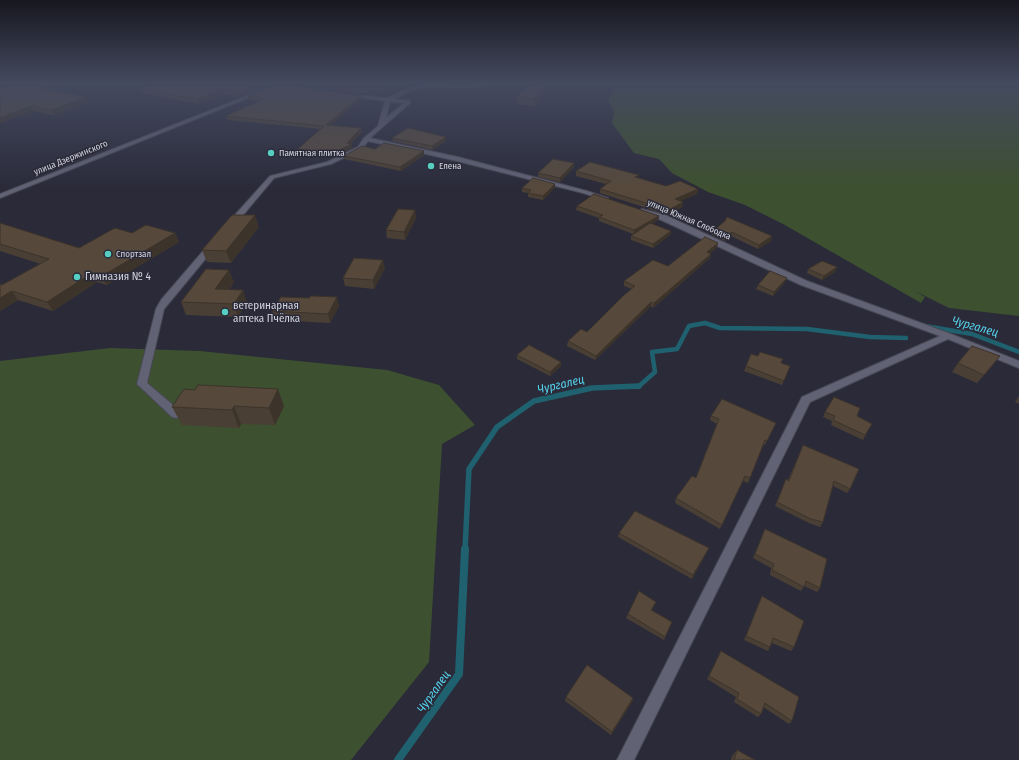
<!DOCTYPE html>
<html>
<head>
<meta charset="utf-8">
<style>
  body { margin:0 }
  canvas { display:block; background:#2a2a39 }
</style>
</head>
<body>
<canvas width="1019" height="760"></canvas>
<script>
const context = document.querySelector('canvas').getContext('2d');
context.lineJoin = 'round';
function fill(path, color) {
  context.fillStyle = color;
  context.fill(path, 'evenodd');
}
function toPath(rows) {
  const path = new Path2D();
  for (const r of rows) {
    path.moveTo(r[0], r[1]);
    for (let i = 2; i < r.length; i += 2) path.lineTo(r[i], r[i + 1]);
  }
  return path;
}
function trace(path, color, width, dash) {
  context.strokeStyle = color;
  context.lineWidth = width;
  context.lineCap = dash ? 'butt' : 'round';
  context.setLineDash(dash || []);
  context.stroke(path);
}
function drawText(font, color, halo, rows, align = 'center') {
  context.font = font + ' "Fira Sans Condensed",sans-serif';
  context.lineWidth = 3;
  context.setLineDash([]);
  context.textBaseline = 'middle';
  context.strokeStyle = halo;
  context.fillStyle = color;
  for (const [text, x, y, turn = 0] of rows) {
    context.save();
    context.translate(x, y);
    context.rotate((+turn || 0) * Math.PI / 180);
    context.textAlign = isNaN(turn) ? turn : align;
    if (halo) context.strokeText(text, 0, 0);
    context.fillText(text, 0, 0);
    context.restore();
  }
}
const green = toPath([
  [617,83,1019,83,1019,316,949,308,915,291,925,297,921,303,783,224,745,205,708,192,672,173,659,159,634,153,612,123,614,112,608,100],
  [110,348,200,351,387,370,439,385,475,425,442,444,429,662,351,760,0,760,0,361]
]);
const streamFar2 = toPath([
  [925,326,972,334,1019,352],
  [638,387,655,372,652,352,677,349,689,326,705,323,720,328,807,329,870,337,906,338]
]);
const streamFar1 = toPath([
  [465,550,469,469,497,427,534,401,592,388,639,386]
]);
const stream = toPath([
  [398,760,459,674,465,549]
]);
const street = toPath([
  [486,83,493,83,479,87,461,88,439,86,424,87,410,91,394,99,410,101,410,103,370,138,458,157,587,191,608,198,608,200,604,200,583,193,457,161,368,141,362,149,331,164,274,178,233,227,230,227,226,225,270,176,327,162,358,147,364,138,378,126,385,101,349,96,347,95,347,94,387,98,406,89,424,85,439,84,461,86,486,83],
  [390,102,404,103,386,118,390,102],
  [642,209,665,215,807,281,951,334,1019,361,1019,368,948,339,810,402,634,760,617,760,802,397,940,336,801,285,659,219,640,212,638,211,642,209],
  [210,243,213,243,217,245,164,309,147,383,180,411,181,414,180,417,176,418,172,417,137,384,156,309,161,300,210,243]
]);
const secondary = toPath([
  [279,83,285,83,0,198,0,194,279,83]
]);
const wall = toPath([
  [315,83,395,83,382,92,372,90,367,94,316,87],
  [529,83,551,83,534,106,517,104,517,97],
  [270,85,239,97,224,94,198,104,141,93,139,89],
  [0,88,51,91,89,102,54,115,33,111,0,123],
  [248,96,361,96,361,99,331,125,362,132,350,144,353,148,334,157,299,153,298,149,320,129,228,120,226,116,259,102,249,99],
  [392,138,446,141,432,150,393,141],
  [375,149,424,151,424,155,401,171,344,159,344,156],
  [574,167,560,182,538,177,538,173],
  [576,171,638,178,666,186,698,189,697,194,680,201,683,202,682,207,668,215,600,193,600,189,606,184,576,176],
  [555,184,555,187,543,200,528,197,528,193,522,192,522,188],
  [577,206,659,216,658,220,652,224,671,231,670,235,653,248,631,240,631,236,633,234,599,221,599,218,576,210],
  [415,210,416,218,405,240,387,238,386,230],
  [725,221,772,236,771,241,758,249,731,236,725,241,712,235,713,231],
  [0,223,79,248,132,233,175,233,179,242,107,285,97,282,53,311,18,300,0,311,0,284,2,285,41,264,0,251],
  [259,227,231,263,207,262,202,250],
  [717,248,710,253,711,254,710,258,653,308,651,306,595,360,567,346,568,341,587,332,632,289,624,286,624,281,668,266],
  [837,267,835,272,822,280,807,273,808,269],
  [385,268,374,289,345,286,343,278],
  [787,278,785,282,773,296,756,289,758,285],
  [234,282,229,290,243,290,247,303,238,317,186,315,181,302],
  [337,297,339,306,330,323,275,320,272,311,309,298],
  [517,355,561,366,550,376,517,359],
  [958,363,993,365,977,383,952,372],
  [746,366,790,366,782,385,744,371],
  [1019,396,1019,404,1015,402],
  [284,406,275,425,241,424,239,428,182,425,172,407],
  [825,412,857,416,872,424,863,440,831,425,832,421,823,417],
  [711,416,776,423,765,445,763,445,748,483,743,481,720,529,675,503,676,498,696,478,717,424,710,420],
  [803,445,850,489,847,493,833,486,823,522,820,527,809,523,775,506,784,484,786,479,788,480],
  [765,529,820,588,817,592,804,586,801,591,770,575,771,568,753,558],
  [619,533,707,552,692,579,618,537],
  [762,596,794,647,791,651,772,643,768,651,744,640,760,600],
  [656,602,652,610,672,622,664,640,626,618,628,614],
  [721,651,792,721,789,724,763,707,761,714,758,717,734,702,736,697,707,679],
  [566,697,633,698,632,702,611,735,565,701],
  [737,750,755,760,731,760,732,756]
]);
const shadedWall = toPath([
  [0,83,17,83,0,87],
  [60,83,75,83,43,94,41,89],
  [263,83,269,83,270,85,239,97,238,93],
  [370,83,372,90,367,94,366,86],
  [383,83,395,83,382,92,381,84],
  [546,83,551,83,534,106,534,99],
  [223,89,224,94,198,104,197,99],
  [361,96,361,99,327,129,326,125],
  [87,97,89,102,54,115,51,110],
  [31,106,33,111,0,123,0,118],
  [361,128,362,132,349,146,352,144,353,148,334,157,333,153,347,143],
  [446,137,446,141,432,150,432,146],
  [424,151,424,155,401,171,400,167],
  [574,163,574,167,560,182,560,178],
  [555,184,555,187,543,200,543,196],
  [698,189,697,194,674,204,675,199],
  [683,202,682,207,668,215,669,210],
  [415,210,416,218,405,240,404,232],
  [255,215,259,227,231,263,226,251],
  [659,216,658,220,633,234,634,230],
  [671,231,670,235,653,248,653,244],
  [732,232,731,236,725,241,726,237],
  [175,233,179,242,107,285,102,276],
  [772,236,771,241,758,249,759,245],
  [718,243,717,248,706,256,707,252],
  [711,254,710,258,653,308,654,303],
  [383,260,385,268,374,289,373,280],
  [837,267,835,272,822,280,824,276],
  [229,270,234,282,220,302,215,289],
  [92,273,97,282,53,311,47,302],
  [787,278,785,282,773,296,774,292],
  [243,290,247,303,238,317,234,304],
  [12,291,18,300,0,311,0,298],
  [337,297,339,306,330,323,328,314],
  [651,302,651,306,595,360,596,356],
  [561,362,561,366,550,376,550,372],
  [278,389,284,406,275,425,269,408],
  [234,406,241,424,239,428,232,410],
  [709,548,707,552,692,579,693,575],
  [633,698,632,702,611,735,612,732]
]);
const building = toPath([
  [17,83,60,83,41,89,87,97,51,110,31,106,0,118,0,88,17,83],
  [155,83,263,83,238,93,223,89,197,99,139,89,155,83],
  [279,83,361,96,326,125,361,128,347,143,352,144,333,153,298,149,324,126,226,116,264,99,248,96,279,83],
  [341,83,370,83,366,86,341,83],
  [529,83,546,83,534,99,517,97,529,83],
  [408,128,446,137,432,146,392,138,408,128],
  [384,143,424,151,400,167,344,156,362,146,375,149,384,143],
  [553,159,574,163,560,178,538,173,553,159],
  [590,162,639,175,635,177,666,186,680,181,698,189,675,199,683,202,669,210,600,189,611,181,576,171,590,162],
  [533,178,555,184,543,196,528,193,531,190,522,188,533,178],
  [594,194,659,216,634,230,599,217,603,215,577,206,594,194],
  [398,209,415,210,404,232,386,230,398,209],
  [232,215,255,215,226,251,202,250,232,215],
  [727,217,772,236,759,245,732,232,726,237,713,231,725,221,727,217],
  [0,223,79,248,115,228,132,233,146,225,175,233,102,276,92,273,47,302,12,291,0,298,0,284,2,285,49,259,0,244,0,223],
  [650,223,671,231,653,244,631,236,650,223],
  [705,237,718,243,707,252,711,254,654,303,651,302,596,356,568,341,581,329,587,332,623,296,635,286,624,281,653,260,668,266,705,237],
  [354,258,383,260,373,280,343,278,354,258],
  [822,261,837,267,824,276,808,269,822,261],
  [206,269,229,270,215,289,243,290,234,304,181,302,206,269],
  [770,271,787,278,774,292,758,285,770,271],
  [311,296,337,297,328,314,272,311,281,297,309,298,311,296],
  [529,345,561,362,550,372,517,355,529,345],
  [972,346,1000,356,984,375,958,363,972,346],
  [760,352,783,359,781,363,790,366,784,381,746,366,751,354,758,356,760,352],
  [198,385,278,389,269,408,234,406,232,410,172,407,184,389,195,390,198,385],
  [834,397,860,408,857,416,872,424,865,435,833,420,835,416,825,412,834,397],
  [722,399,776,423,767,441,765,440,750,478,745,476,722,525,676,498,692,476,696,478,719,419,711,416,722,399],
  [803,445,859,469,850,489,834,481,823,522,811,519,777,502,786,479,789,481,803,445],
  [635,511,709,548,693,575,619,533,635,511],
  [765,529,827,559,820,588,806,581,804,587,772,570,774,564,755,554,765,529],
  [639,591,656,602,651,610,672,622,665,637,628,614,639,591],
  [762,596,804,621,794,647,773,638,770,647,746,636,762,596],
  [721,651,799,697,792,721,765,703,761,714,737,699,739,693,709,676,721,651],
  [587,665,633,698,612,732,566,697,587,665],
  [737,750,755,760,734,760,737,750]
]);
const markers = [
  [271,153,4,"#57cec1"],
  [431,166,4,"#57cec1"],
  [108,254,4,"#57cec1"],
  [77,277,4,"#57cec1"],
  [225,312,4,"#57cec1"]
];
const farPoinames = [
  ["Памятная плитка",279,153],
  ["Елена",439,166],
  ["Спортзал",116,254]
];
const farStreetnames = [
  ["улица Дзержинского",71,158,-22],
  ["улица Южная Слободка",689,220,23]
];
const poiNames = [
  ["Гимназия № 4",85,277],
  ["ветеринарная",233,306],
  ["аптека Пчёлка",233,319]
];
const waterNames = [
  ["Чургалец",975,327,16],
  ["Чургалец",561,385,-13],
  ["Чургалец",434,692,-55]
];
fill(green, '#3d502f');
trace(streamFar2, '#1f616e', 4.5);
trace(streamFar1, '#1f616e', 5.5);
trace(stream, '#1f616e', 8);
trace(street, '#484855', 2);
trace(secondary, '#484855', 2);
fill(street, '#616274');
fill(secondary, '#616274');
fill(wall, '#4a3f34');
fill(shadedWall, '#3c332a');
fill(building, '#56493c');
trace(building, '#3c332a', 1);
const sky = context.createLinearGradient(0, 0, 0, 189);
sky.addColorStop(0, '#17171f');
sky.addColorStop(0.44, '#444a5f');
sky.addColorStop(1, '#444a5f00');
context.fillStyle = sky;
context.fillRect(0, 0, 1019, 189);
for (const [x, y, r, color] of markers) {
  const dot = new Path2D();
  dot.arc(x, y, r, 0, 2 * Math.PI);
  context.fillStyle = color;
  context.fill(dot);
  trace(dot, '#2a2a39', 1.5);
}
drawText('9px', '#d3d4de', '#2a2a39', farPoinames, 'left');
drawText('9px', '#d3d4de', '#2a2a39', farStreetnames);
drawText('11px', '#d3d4de', '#2a2a39', poiNames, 'left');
drawText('italic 12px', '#55d3eb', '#2a2a39', waterNames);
</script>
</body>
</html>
